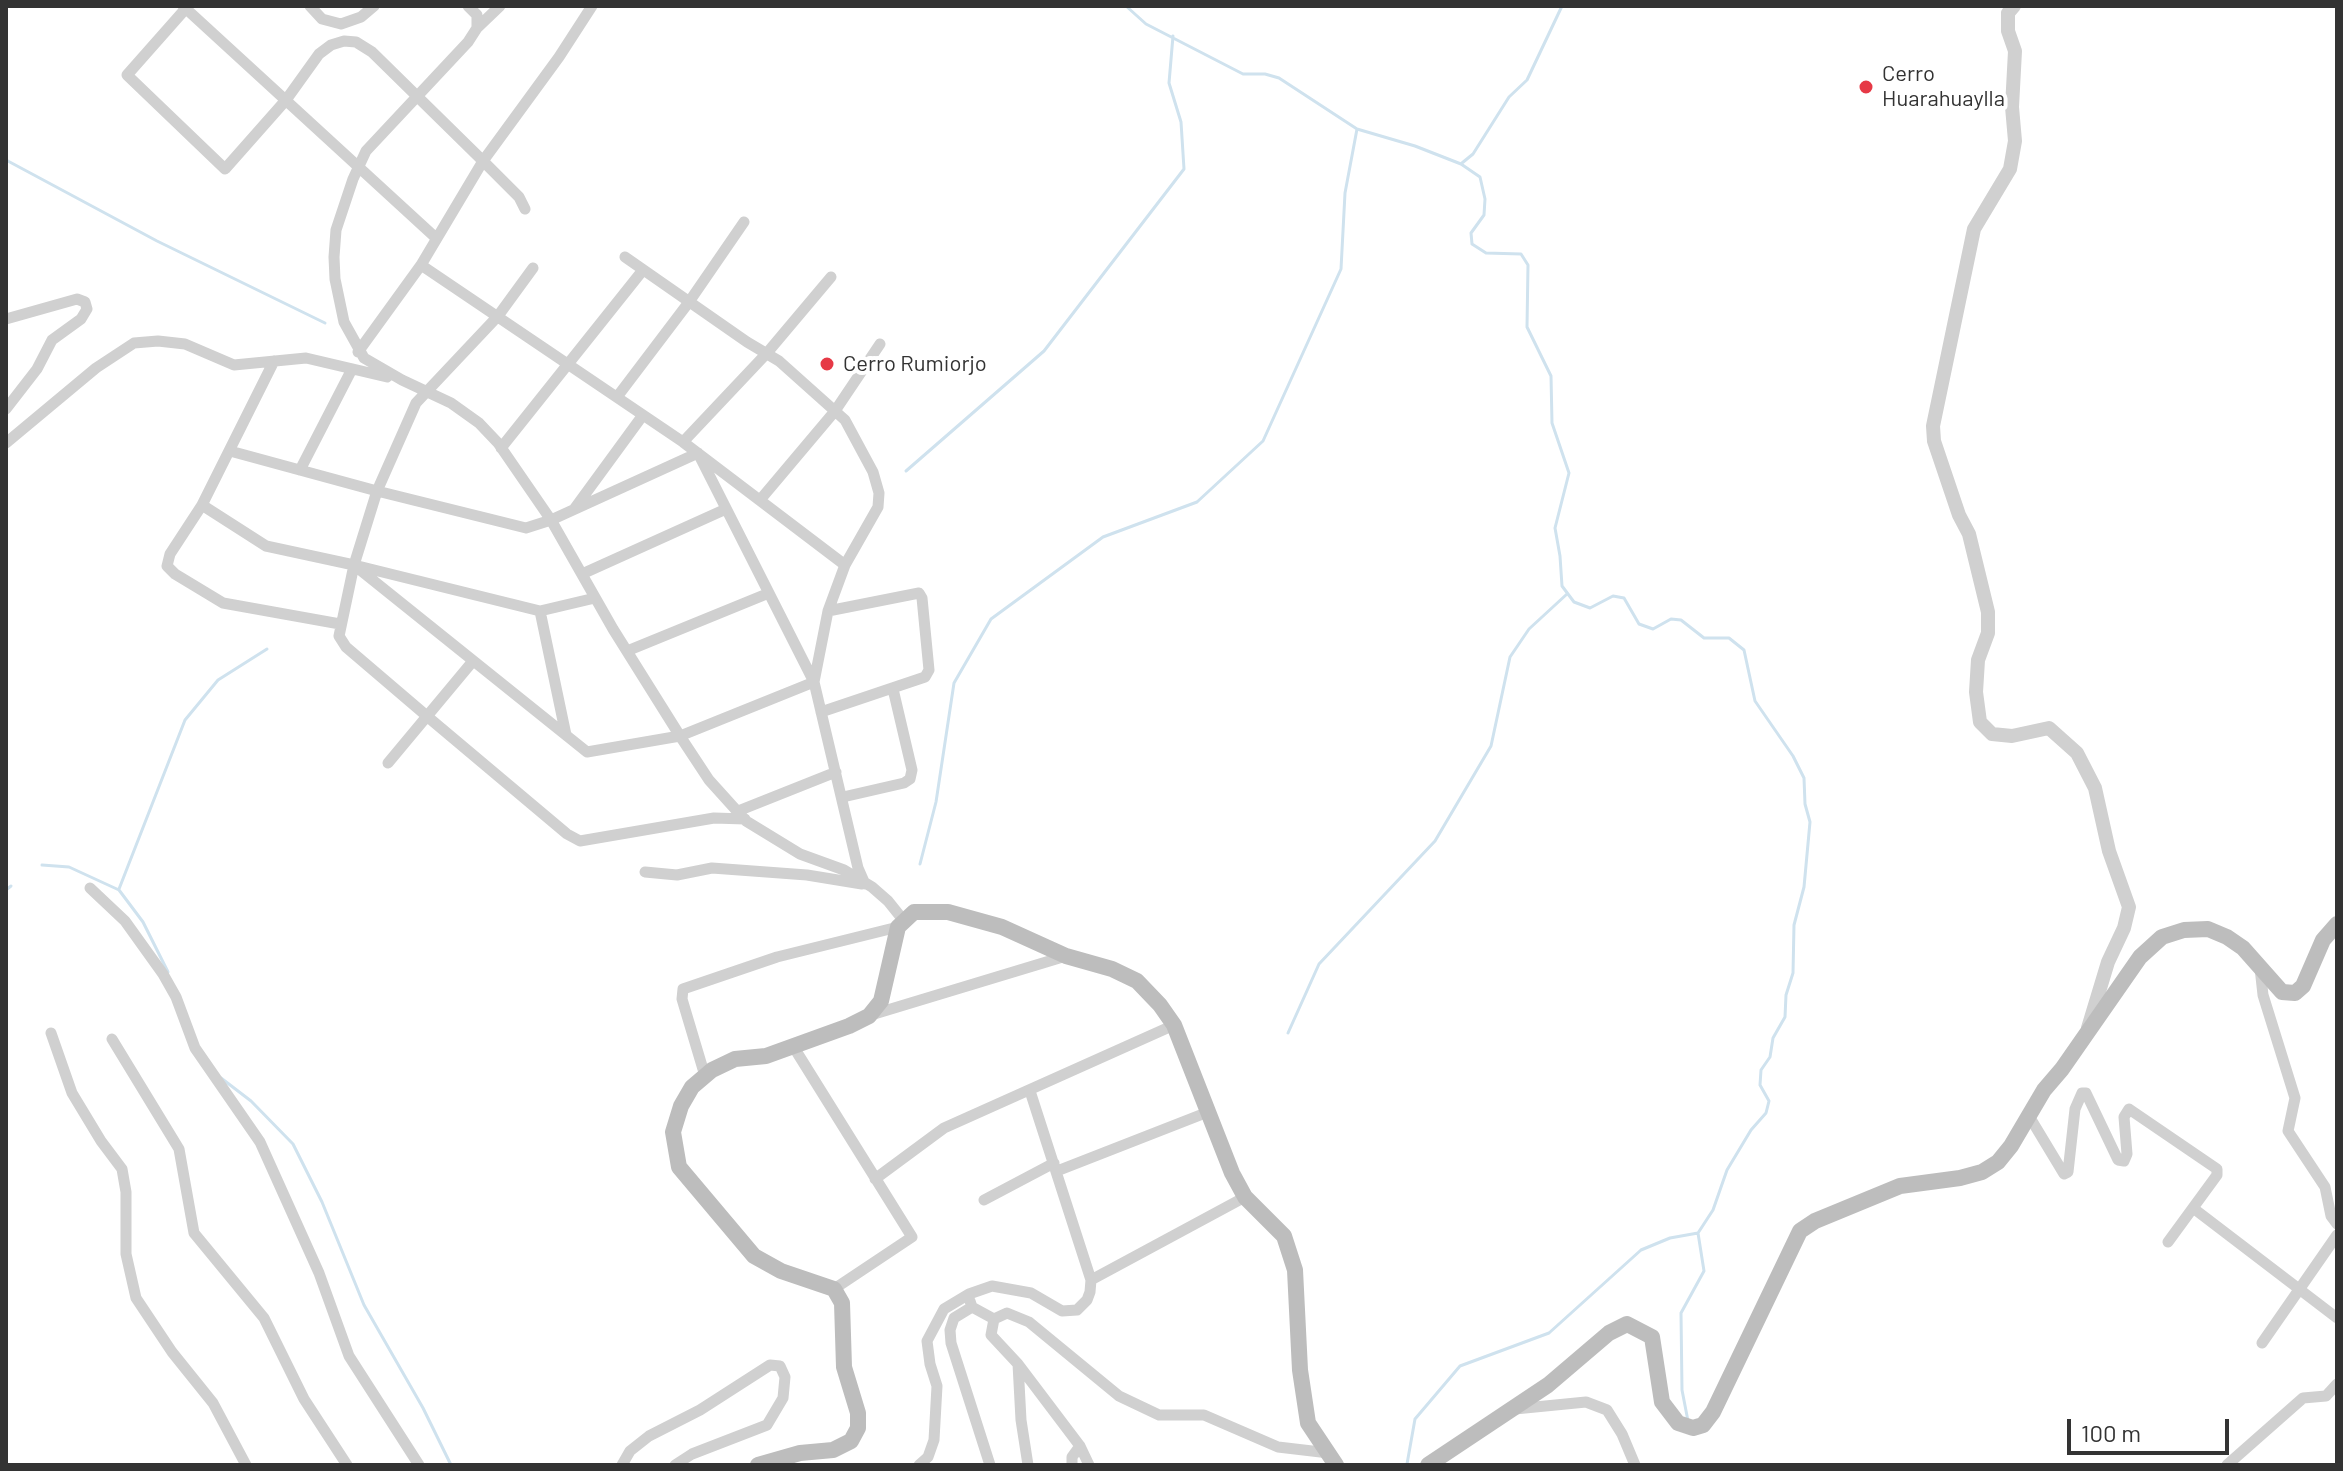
<!DOCTYPE html>
<html>
<head>
<meta charset="utf-8">
<style>
  body { margin:0 }
  #map { position:relative; width:2343px; height:1471px; overflow:hidden; background:#fff; font-family:Barlow,sans-serif }
  canvas { display:block }
  .frame { position:absolute; inset:0; border:8px solid #333; pointer-events:none }
  .scale { position:absolute; left:2067px; top:1419px; width:162px; height:36px; box-sizing:border-box; border:4px solid #333; border-top:0; padding-left:10px; font-size:24px; line-height:28px; white-space:nowrap; color:#333; -webkit-text-stroke:6px #fff; paint-order:stroke }
</style>
</head>
<body>
<div id="map">
<canvas width="2343" height="1471"></canvas>
<div class="frame"></div>
<div class="scale">100 m</div>
</div>
<script>
const context = document.querySelector('canvas').getContext('2d');
context.lineJoin = 'round';
function toPath(rows) {
  const path = new Path2D();
  for (const r of rows) {
    path.moveTo(r[0], r[1]);
    for (let i = 2; i < r.length; i += 2) path.lineTo(r[i], r[i + 1]);
  }
  return path;
}
function trace(path, color, width, dash) {
  context.strokeStyle = color;
  context.lineWidth = width;
  context.lineCap = dash ? 'butt' : 'round';
  context.setLineDash(dash || []);
  context.stroke(path);
}
function drawText(font, color, halo, rows, align = 'center') {
  context.font = font + ' Barlow,sans-serif';
  context.lineWidth = 8;
  context.setLineDash([]);
  context.textBaseline = 'middle';
  context.strokeStyle = halo;
  context.fillStyle = color;
  for (const [text, x, y, turn = 0] of rows) {
    context.save();
    context.translate(x, y);
    context.rotate((+turn || 0) * Math.PI / 180);
    context.textAlign = isNaN(turn) ? turn : align;
    if (halo) context.strokeText(text, 0, 0);
    context.fillText(text, 0, 0);
    context.restore();
  }
}
const stream = toPath([
  [1126,6,1146,24,1243,74,1265,74,1279,78,1357,129,1415,146,1461,164,1480,177,1485,199,1484,215,1471,233,1472,244,1486,253,1521,254,1528,265,1527,327,1551,376,1552,423,1569,473,1555,528,1560,556,1562,586,1574,602,1590,608,1613,596,1624,598,1639,624,1653,629,1671,619,1681,620,1704,638,1729,638,1744,650,1755,701,1793,756,1804,778,1805,804,1810,822,1804,887,1794,925,1793,973,1786,995,1785,1017,1773,1038,1770,1057,1761,1070,1760,1085,1769,1101,1766,1113,1751,1130,1727,1170,1713,1210,1698,1233,1704,1271,1681,1313,1682,1390,1688,1421],
  [6,160,157,241,325,323],
  [1462,163,1473,154,1509,97,1527,80,1562,6],
  [906,471,1044,351,1184,169,1181,122,1169,83,1173,36],
  [920,864,936,802,954,683,991,619,1103,537,1197,502,1263,441,1341,269,1345,193,1357,129],
  [42,865,69,867,119,890,143,922,168,972],
  [119,889,185,720,218,680,267,649],
  [6,890,11,886],
  [1288,1033,1319,964,1435,841,1491,746,1510,657,1529,629,1567,594],
  [221,1078,251,1101,293,1144,322,1202,364,1305,423,1408,451,1465],
  [1407,1464,1415,1419,1460,1366,1549,1333,1641,1250,1670,1238,1698,1233]
]);
const minor = toPath([
  [183,6,436,238],
  [188,6,127,75,225,169,286,100,319,54,331,45,344,41,356,42,372,52,483,161,519,197,525,209],
  [310,6,322,19,341,24,361,17,374,6],
  [468,6,477,15,477,28,468,42,366,151,353,179,336,230,334,257,335,279,344,322,364,358,402,380,451,403,479,423,498,443,551,520,613,629,680,736,709,780,746,821,800,854,844,870,872,887,888,901,904,921],
  [592,6,559,57,483,161,421,265,683,442,845,565],
  [477,28,500,6],
  [625,257,747,342,779,361,845,420,873,472,879,493,878,507,845,565,828,611,814,682,858,868,865,884],
  [533,268,498,316,416,403,377,491,354,565,339,636,346,647,435,723,567,834,580,841,714,818,745,819],
  [6,319,77,299,85,302,87,309,81,319,52,340,37,369,6,409],
  [358,352,421,265],
  [274,361,202,505,170,554,167,566,175,574,223,603,340,624],
  [617,397,689,302,744,222],
  [683,442,767,353,831,277],
  [6,443,96,368,134,343,158,341,185,344,234,365,306,358,387,377],
  [501,448,643,270],
  [230,451,377,491,526,528,551,520,698,453,814,682,680,736,587,752,354,565],
  [300,470,352,369],
  [760,500,835,411,880,344],
  [202,505,266,546,354,565,540,611,595,598],
  [575,508,643,415],
  [582,574,726,509],
  [540,611,566,735],
  [627,651,769,593],
  [821,712,925,677,929,670,922,598,919,593,828,611],
  [388,763,473,661],
  [843,797,904,783,910,779,912,770,893,689],
  [738,811,836,772],
  [645,872,677,875,712,868,807,875,862,884],
  [90,888,125,921,163,974,176,997,195,1048,260,1142,319,1273,349,1356,419,1465],
  [2260,968,2263,995,2295,1098,2288,1131,2325,1187,2331,1216,2337,1224],
  [871,1015,1066,956],
  [51,1033,72,1093,101,1141,122,1169,126,1192,126,1254,136,1298,172,1352,213,1403,246,1465],
  [112,1039,179,1149,194,1233,264,1318,304,1399,347,1465],
  [793,1046,912,1237,834,1289],
  [705,1076,682,999,683,989,777,957,898,927],
  [2029,1116,2064,1174,2068,1172,2075,1109,2082,1093,2086,1093,2118,1160,2124,1161,2127,1154,2124,1117,2129,1109,2217,1169,2217,1175,2168,1242],
  [1057,1171,1208,1112],
  [875,1179,944,1128,1174,1025],
  [984,1200,1054,1163],
  [2193,1208,2337,1318],
  [1091,1280,1245,1197],
  [970,1301,972,1307,994,1319],
  [972,1307,954,1318,950,1330,951,1343,990,1465],
  [994,1319,1007,1313,1029,1322,1119,1396,1159,1415,1204,1415,1278,1447,1329,1453],
  [994,1319,991,1335,1018,1364,1080,1446,1089,1465],
  [2262,1343,2337,1235],
  [1018,1364,1021,1420,1028,1465],
  [1515,1409,1586,1402,1607,1410,1622,1434,1635,1465],
  [622,1465,630,1451,649,1436,700,1410,770,1365,780,1366,785,1377,783,1398,767,1425,692,1454,675,1465],
  [919,1465,928,1457,934,1440,937,1386,930,1364,927,1341,944,1309,969,1294,992,1286,1031,1293,1062,1311,1077,1310,1087,1300,1090,1292,1091,1280,1030,1091],
  [1072,1465,1072,1457,1080,1446],
  [2227,1465,2303,1398,2326,1396,2337,1384]
]);
const tertiary = toPath([
  [2014,6,2008,13,2008,31,2015,51,2012,107,2015,141,2010,169,1974,229,1933,426,1934,441,1959,515,1969,534,1988,612,1988,633,1978,660,1976,692,1980,722,1992,734,2012,736,2049,728,2077,753,2095,788,2109,851,2129,907,2124,928,2108,962,2088,1028]
]);
const secondary = toPath([
  [758,1465,800,1453,833,1450,851,1441,858,1428,858,1413,844,1367,842,1303,834,1289,781,1271,754,1256,679,1167,673,1132,681,1106,692,1087,712,1070,735,1059,766,1056,849,1026,869,1016,881,1001,898,927,914,912,948,912,1002,927,1066,956,1112,969,1137,981,1160,1005,1174,1025,1232,1173,1245,1197,1284,1236,1295,1270,1300,1370,1308,1423,1336,1465],
  [1428,1465,1548,1385,1609,1333,1627,1324,1652,1337,1662,1402,1678,1423,1693,1428,1703,1425,1713,1412,1800,1231,1815,1221,1900,1186,1960,1178,1982,1172,1998,1162,2011,1146,2044,1090,2062,1069,2140,957,2162,937,2184,930,2208,929,2227,937,2243,948,2282,992,2295,993,2303,986,2323,940,2337,924]
]);
const markers = [
  [1866,87,8,"#e63946"],
  [827,364,8,"#e63946"]
];
const poiNames = [
  ["Cerro",1882,74],
  ["Huarahuaylla",1882,99],
  ["Cerro Rumiorjo",843,364]
];
trace(stream, '#cfe2ee', 3);
trace(minor, '#d0d0d0', 11);
trace(tertiary, '#d0d0d0', 14);
trace(secondary, '#bdbdbd', 16);
for (const [x, y, r, color] of markers) {
  const dot = new Path2D();
  dot.arc(x, y, r, 0, 2 * Math.PI);
  context.fillStyle = color;
  context.fill(dot);
  trace(dot, '#fff', 3);
}
drawText('22px', '#333', '#fff', poiNames, 'left');
</script>
</body>
</html>
